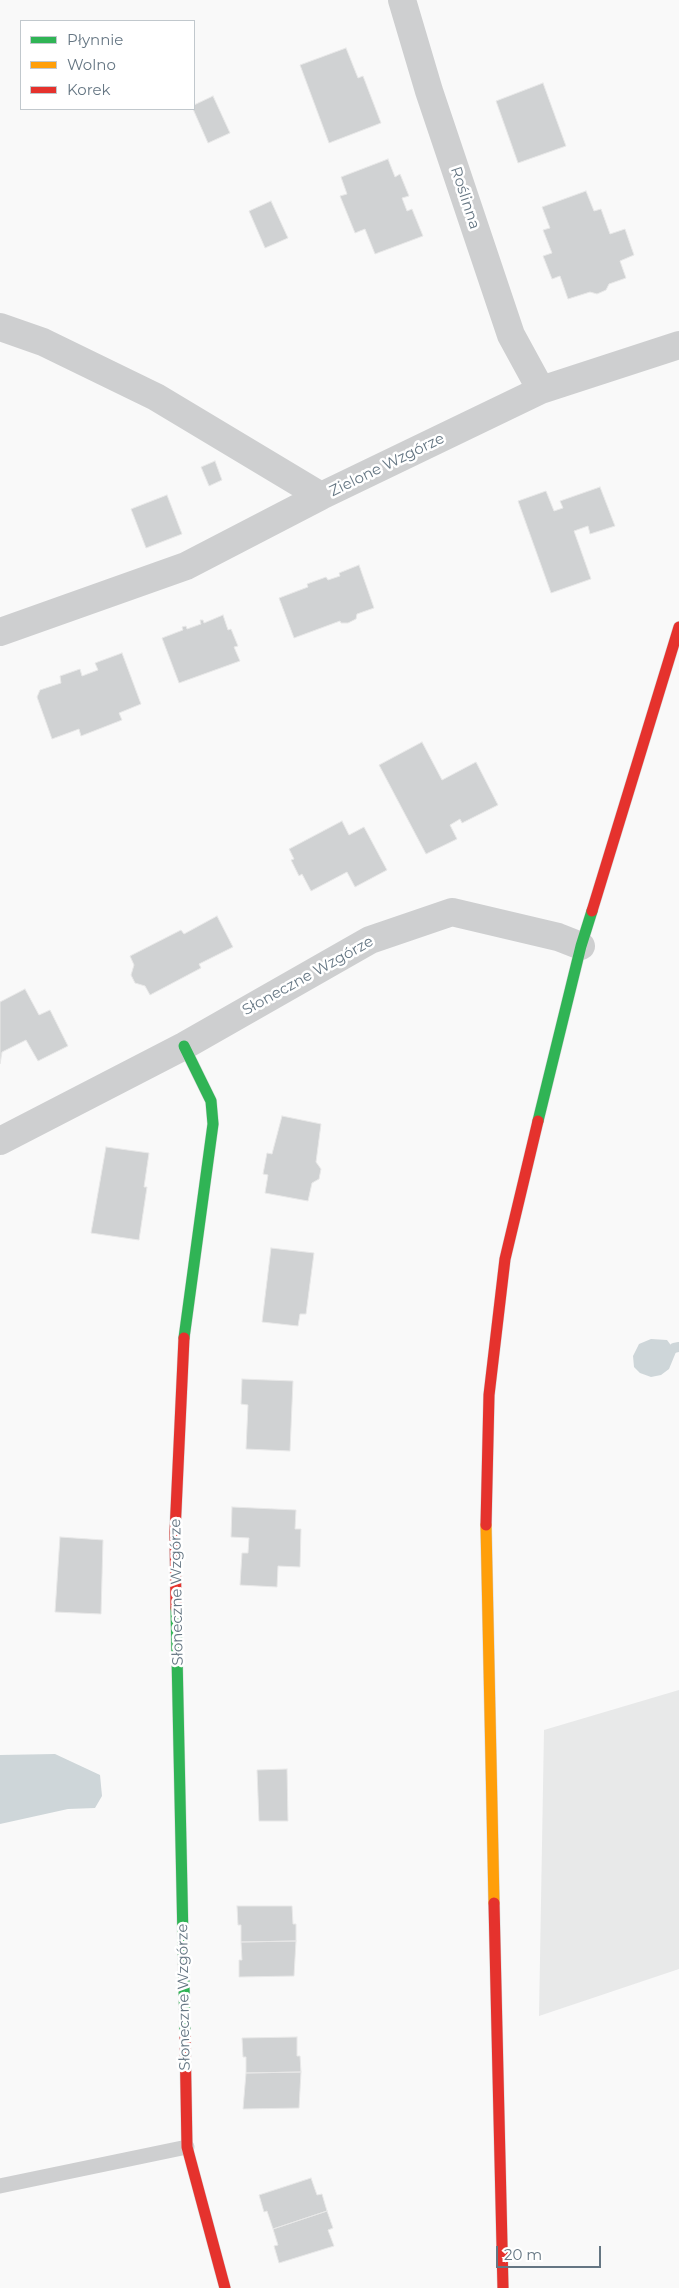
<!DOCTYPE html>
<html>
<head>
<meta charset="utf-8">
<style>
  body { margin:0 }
  #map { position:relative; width:679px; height:2288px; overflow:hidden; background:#f9f9f9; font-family:Montserrat,sans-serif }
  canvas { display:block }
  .legend { position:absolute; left:20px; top:20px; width:175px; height:90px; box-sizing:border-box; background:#fff; border:1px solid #c1c8cd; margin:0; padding:6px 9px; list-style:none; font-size:15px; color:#657683 }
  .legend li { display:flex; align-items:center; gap:10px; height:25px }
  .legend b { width:25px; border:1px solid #c1c8cd }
  .scale { position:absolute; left:496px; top:2246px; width:105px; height:22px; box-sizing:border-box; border:2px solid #657683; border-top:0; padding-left:6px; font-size:15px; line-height:18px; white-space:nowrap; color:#657683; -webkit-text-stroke:4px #fff; paint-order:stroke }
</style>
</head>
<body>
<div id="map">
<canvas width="679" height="2288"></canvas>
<ul class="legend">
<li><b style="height:6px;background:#30b455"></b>Płynnie</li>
<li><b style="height:6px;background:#ff9f0a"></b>Wolno</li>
<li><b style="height:6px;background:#e5322d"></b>Korek</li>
</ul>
<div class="scale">20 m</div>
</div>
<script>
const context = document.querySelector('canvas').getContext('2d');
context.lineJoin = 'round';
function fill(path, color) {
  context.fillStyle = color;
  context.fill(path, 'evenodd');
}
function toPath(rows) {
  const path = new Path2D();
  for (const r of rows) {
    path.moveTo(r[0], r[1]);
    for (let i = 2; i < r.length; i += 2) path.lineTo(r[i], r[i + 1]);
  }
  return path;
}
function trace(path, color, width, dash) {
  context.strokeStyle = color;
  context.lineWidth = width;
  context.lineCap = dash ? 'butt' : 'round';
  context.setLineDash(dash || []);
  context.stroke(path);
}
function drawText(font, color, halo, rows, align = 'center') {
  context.font = font + ' Montserrat,sans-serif';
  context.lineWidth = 5;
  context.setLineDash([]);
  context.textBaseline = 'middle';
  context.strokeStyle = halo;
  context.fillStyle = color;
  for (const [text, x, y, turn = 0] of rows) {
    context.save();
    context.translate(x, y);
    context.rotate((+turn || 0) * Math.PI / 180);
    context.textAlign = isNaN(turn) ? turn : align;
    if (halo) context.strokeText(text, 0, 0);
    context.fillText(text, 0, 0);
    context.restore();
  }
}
const built = toPath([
  [679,1690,679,1969,539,2016,544,1730]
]);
const water = toPath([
  [651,1339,667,1340,676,1352,669,1369,661,1375,651,1377,640,1373,634,1367,633,1356,639,1344],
  [55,1754,100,1775,102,1796,95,1808,68,1809,0,1824,0,1755]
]);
const stream = toPath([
  [674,1348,679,1347]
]);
const building = toPath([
  [346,48,358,78,363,76,381,123,329,143,300,65,346,48],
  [543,83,566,146,518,163,496,101,543,83],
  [213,96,230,133,208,143,193,109,194,105,213,96],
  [388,159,395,177,400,174,409,196,402,198,407,211,412,209,423,236,375,254,365,229,355,233,340,196,347,194,341,177,388,159],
  [586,191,594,211,601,209,610,234,625,229,634,255,620,261,626,278,609,284,606,290,597,294,590,292,568,299,560,276,552,279,543,256,552,253,543,230,550,228,542,207,586,191],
  [271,201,288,238,265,248,249,211,271,201],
  [215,461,222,480,209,486,201,467,215,461],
  [600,487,615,526,590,534,588,526,574,531,591,579,551,593,518,501,546,491,554,511,563,508,560,501,600,487],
  [167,495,182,534,146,548,131,509,167,495],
  [359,565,374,608,357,614,356,619,348,623,341,623,340,621,294,638,279,598,308,587,307,584,326,577,328,580,340,576,339,573,359,565],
  [223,615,228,630,231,629,238,646,234,647,240,661,179,683,162,638,183,630,182,627,186,626,187,629,201,624,200,620,203,620,204,623,223,615],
  [122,653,141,704,119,713,122,720,81,736,79,729,52,739,37,697,40,690,61,683,60,676,80,669,82,676,98,670,95,663,122,653],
  [422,742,442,780,476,762,498,805,462,823,460,819,450,825,457,839,426,854,379,765,422,742],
  [342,821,349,835,364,827,387,870,355,887,347,872,311,891,302,874,299,876,291,860,294,859,289,849,342,821],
  [217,916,233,947,199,964,201,968,150,995,145,986,135,983,131,975,134,965,130,956,181,930,184,934,217,916],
  [25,989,39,1015,50,1010,68,1046,38,1061,26,1040,2,1052,0,1064,0,1002,25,989],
  [282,1116,321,1124,316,1162,321,1169,319,1179,312,1183,308,1201,265,1193,268,1175,263,1174,267,1153,272,1154,282,1116],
  [106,1147,149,1153,144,1187,147,1187,139,1240,91,1233,106,1147],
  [271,1248,314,1253,306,1314,300,1314,298,1326,262,1322,271,1248],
  [242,1379,293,1381,290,1451,246,1449,248,1405,241,1404,242,1379],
  [232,1507,296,1510,295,1529,301,1529,300,1567,278,1566,277,1587,240,1585,242,1553,248,1553,249,1538,231,1537,232,1507],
  [60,1537,103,1540,101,1614,55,1612,60,1537],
  [287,1769,288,1821,259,1821,257,1770,287,1769],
  [237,1906,292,1906,293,1924,296,1924,296,1941,241,1942,241,1925,238,1925,237,1906],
  [296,1941,294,1976,239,1977,239,1960,242,1960,241,1942,296,1941],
  [297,2037,297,2056,300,2056,301,2072,246,2073,246,2057,243,2057,242,2038,297,2037],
  [301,2072,299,2108,243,2109,246,2073,301,2072],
  [311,2178,317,2195,322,2194,327,2211,273,2229,267,2211,264,2212,259,2195,311,2178],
  [327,2211,333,2228,328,2230,334,2246,279,2263,274,2246,278,2245,273,2229,327,2211]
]);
const lane = toPath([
  [0,2186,187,2147]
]);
const street = toPath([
  [402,0,429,91,511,335,541,390],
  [0,327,43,342,156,397,321,496],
  [0,632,186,566,321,496,541,390,679,345],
  [0,1141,184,1046,370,940,452,912,558,937,581,946]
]);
const fast = toPath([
  [538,1121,581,946,592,911],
  [184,1338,213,1124,211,1101,184,1046],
  [176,1608,185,2034]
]);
const slow = toPath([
  [486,1525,494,1903]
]);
const jam = toPath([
  [592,911,679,627],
  [486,1525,489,1395,505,1259,538,1121],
  [176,1608,175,1532,184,1338],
  [494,1903,503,2288],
  [185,2034,187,2147,225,2288]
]);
const streetNames = [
  ["Roślinna",465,198,72],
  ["Zielone Wzgórze",387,465,-26],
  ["Słoneczne Wzgórze",308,976,-29],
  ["Słoneczne Wzgórze",177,1592,-91],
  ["Słoneczne Wzgórze",184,1997,-91]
];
fill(built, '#e8e9e9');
fill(water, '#ced6d9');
trace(stream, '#ced6d9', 10);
fill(building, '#d0d2d3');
trace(building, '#e8e8e8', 1);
trace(fast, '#d5d6d7', 12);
trace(slow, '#d5d6d7', 12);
trace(jam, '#d5d6d7', 12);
trace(lane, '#cecfd0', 15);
trace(street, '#cecfd0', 28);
trace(fast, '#30b455', 11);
trace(slow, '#ff9f0a', 11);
trace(jam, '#e5322d', 11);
drawText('15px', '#657683', '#fff', streetNames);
</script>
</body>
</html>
